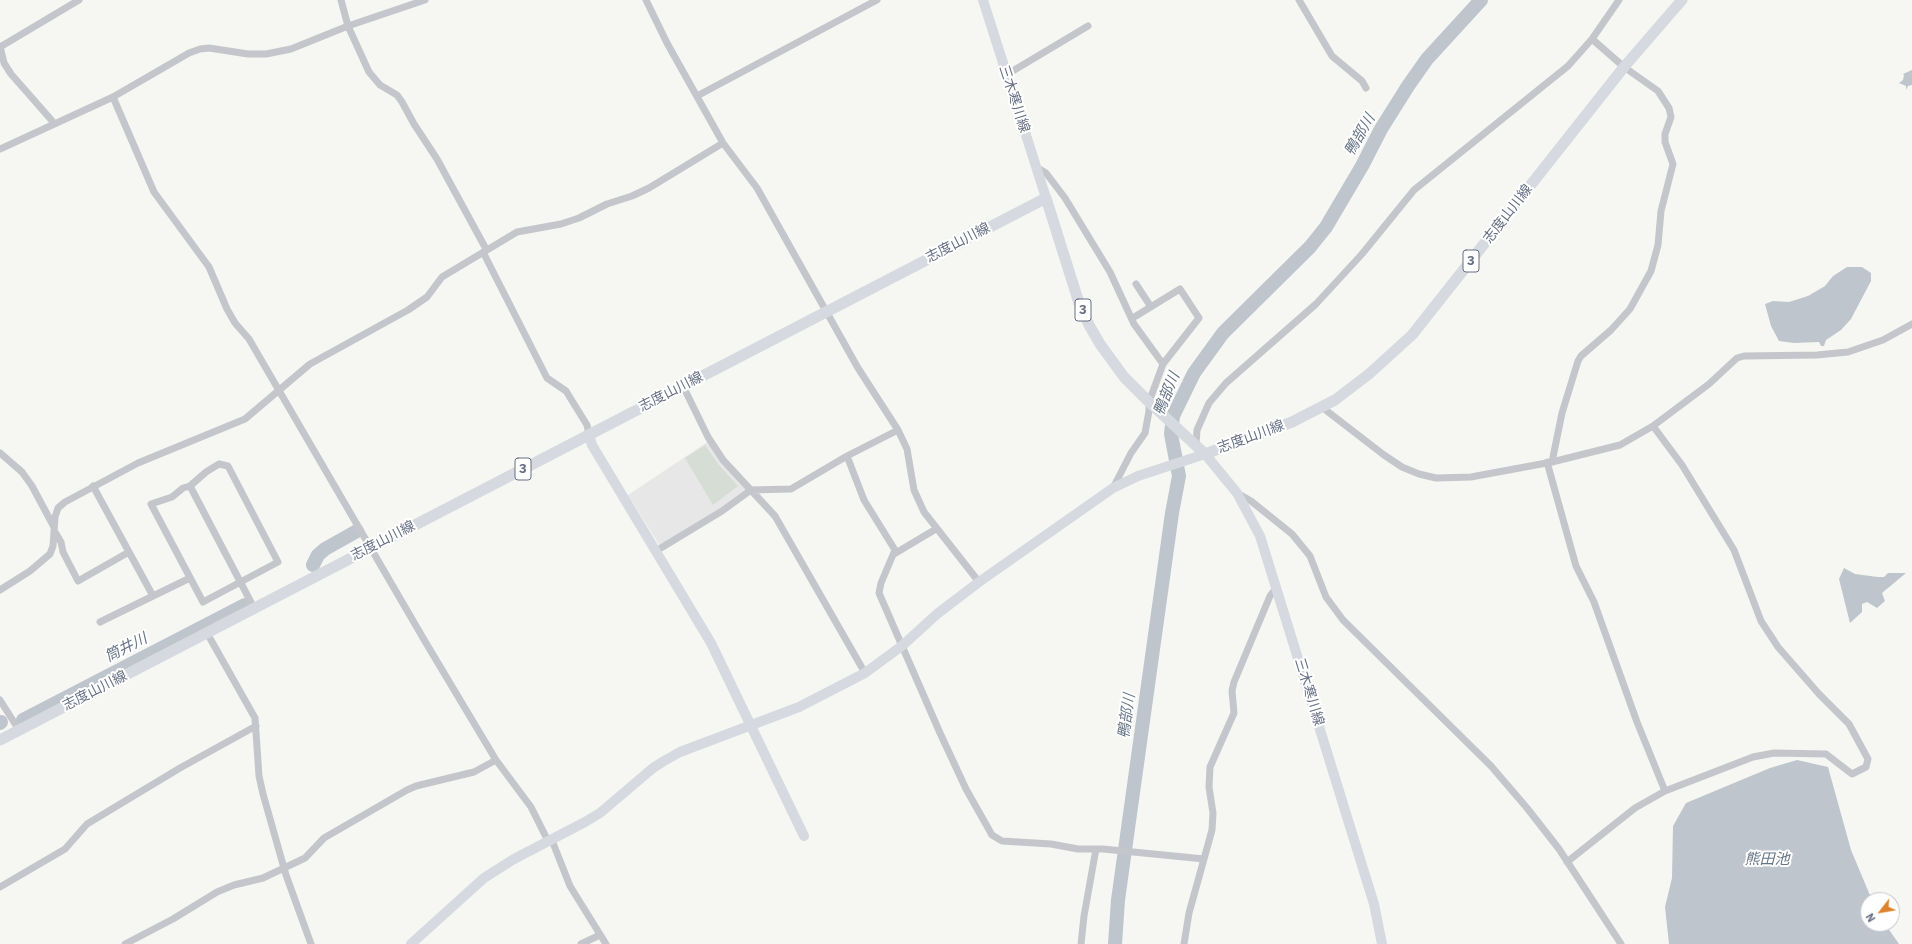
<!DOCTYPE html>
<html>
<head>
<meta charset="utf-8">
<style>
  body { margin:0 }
  #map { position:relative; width:1912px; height:944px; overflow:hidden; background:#f6f7f3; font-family:"IBM Plex Sans",sans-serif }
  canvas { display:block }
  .north { position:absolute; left:1860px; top:892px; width:40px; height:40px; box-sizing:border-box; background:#fff; border:1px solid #c2c5ce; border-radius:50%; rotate:239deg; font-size:11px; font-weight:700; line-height:16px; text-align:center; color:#666f84 }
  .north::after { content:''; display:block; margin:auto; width:14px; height:18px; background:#de832c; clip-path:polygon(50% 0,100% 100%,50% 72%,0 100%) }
</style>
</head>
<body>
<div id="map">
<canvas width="1912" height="944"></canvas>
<div class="north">N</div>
</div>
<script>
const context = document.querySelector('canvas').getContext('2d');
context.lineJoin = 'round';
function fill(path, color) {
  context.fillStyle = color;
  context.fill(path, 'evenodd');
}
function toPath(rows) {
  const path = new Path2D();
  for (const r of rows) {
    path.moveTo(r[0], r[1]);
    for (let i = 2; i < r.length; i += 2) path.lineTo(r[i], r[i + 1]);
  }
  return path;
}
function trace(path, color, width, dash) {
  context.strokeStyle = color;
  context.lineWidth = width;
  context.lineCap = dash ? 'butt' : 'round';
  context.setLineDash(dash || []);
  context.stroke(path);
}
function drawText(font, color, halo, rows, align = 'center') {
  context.font = font + ' "IBM Plex Sans","Noto Sans JP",sans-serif';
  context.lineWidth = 4;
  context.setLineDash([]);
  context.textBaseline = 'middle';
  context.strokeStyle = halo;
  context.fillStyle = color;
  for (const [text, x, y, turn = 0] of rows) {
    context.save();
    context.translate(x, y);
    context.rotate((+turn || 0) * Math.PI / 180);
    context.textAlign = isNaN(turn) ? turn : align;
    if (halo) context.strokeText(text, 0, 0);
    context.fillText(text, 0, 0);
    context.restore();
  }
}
const built = toPath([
  [709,441,746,487,746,492,660,546,628,495]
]);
const green = toPath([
  [705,445,718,464,738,486,713,505,685,458]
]);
const water = toPath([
  [1912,70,1912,85,1908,86,1906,90,1906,86,1899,83,1903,80,1904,75,1903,74],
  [1847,267,1862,267,1871,273,1871,281,1851,319,1841,330,1826,340,1824,346,1821,346,1819,342,1794,343,1779,341,1771,326,1765,304,1773,301,1789,302,1808,296,1825,286,1833,276],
  [1844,568,1855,574,1878,577,1884,577,1888,573,1906,573,1882,593,1885,601,1877,608,1867,602,1862,604,1862,612,1850,623,1839,579],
  [1797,760,1828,767,1851,850,1872,900,1868,900,1868,924,1885,924,1899,944,1669,944,1665,907,1672,878,1673,826,1686,803,1770,768]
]);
const river = toPath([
  [313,565,318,555,325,549,357,531],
  [23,720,245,605],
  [0,723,1,722],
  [1115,944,1118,900,1172,513,1179,476,1171,434,1173,416,1194,373,1223,333,1310,247,1326,227,1362,166,1381,129,1408,86,1427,59,1481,0]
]);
const street = toPath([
  [341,0,348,26,369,72,380,85,397,95,402,102,414,124,437,159,486,249],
  [646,0,667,43,723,143,757,188,858,368,898,430,907,449,914,490,924,512,979,582],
  [1299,0,1332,56,1362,81,1366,88],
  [0,46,4,63,11,74,54,123],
  [0,47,79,0],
  [1006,75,1088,26],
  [697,96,877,0],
  [113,97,154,192,209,267,227,309,235,323,249,339,426,643,496,760,531,807,546,837,553,843,570,886,606,944],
  [0,149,113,97,189,53,200,49,209,48,248,54,266,54,291,49,348,26,425,0],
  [1036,167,1046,173,1065,198,1110,272,1134,324,1163,364,1149,402,1149,411,1145,433,1131,453,1113,488],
  [483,252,547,378,566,391,587,425,589,435],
  [1136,284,1151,307],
  [1136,316,1180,289,1199,318,1163,364],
  [683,386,708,437,723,460,775,516,865,673],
  [1323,408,1384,455,1402,467,1419,474,1436,478,1471,477,1552,462,1620,445,1653,426,1709,384,1737,358,1744,356,1817,355,1848,352,1883,340,1912,324],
  [1196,444,1197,430,1209,403,1226,383,1316,304,1362,254,1414,190,1568,66,1592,39,1619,0],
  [0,453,22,472,32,486,54,527],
  [847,456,864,500,895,550,881,583,879,593,940,733,966,789,992,835,1002,841,1051,844,1078,849,1103,849,1204,859],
  [1547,462,1576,566,1594,602,1637,722,1665,791],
  [1552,462,1562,413,1578,361,1581,356,1611,330,1630,309,1651,271,1658,245,1661,211,1673,164,1665,142,1665,134,1671,117,1669,108,1658,91,1624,67,1592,39],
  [219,464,228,466,278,562,203,602,151,504,172,497,183,488,190,486,206,472,219,464],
  [93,486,153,596,190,578],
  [190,486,254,608],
  [1237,493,1251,501,1292,534,1310,556,1326,597,1343,620,1491,766,1527,808,1559,849,1621,944],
  [55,532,61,542,63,552,78,581,129,552],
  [656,551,722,511,751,490,791,489,847,456,898,430],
  [894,554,936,529],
  [0,590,30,571,50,554,53,546,55,517,58,508,65,502,138,463,245,419,310,364,408,310,427,297,442,277,517,232,561,224,579,218,607,204,632,196,649,188,723,143],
  [100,622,153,596],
  [207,633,255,718,259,776,263,794,286,875,311,944],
  [0,700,19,730],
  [1567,862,1635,808,1665,791,1753,757,1774,753,1826,754,1852,774,1866,767,1868,759,1849,724,1819,694,1778,647,1761,621,1734,550,1682,465,1653,426],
  [0,887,65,849,87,824,180,768,256,726],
  [125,944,173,919,217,892,234,885,263,878,305,858,324,838,407,790,416,786,474,772,496,760],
  [581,944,600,935],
  [1081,944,1084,916,1096,849],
  [1184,944,1189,913,1212,830,1213,813,1209,787,1210,767,1234,713,1232,691,1234,682,1270,596,1277,587]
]);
const secondary = toPath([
  [983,0,1046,198],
  [589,435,592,445,711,643,804,836],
  [411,944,484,878,514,859,585,822,600,813,653,768,664,761,680,752,799,707,865,673,903,645,937,614,979,582,1113,488,1138,476,1205,454,1237,493,1260,536,1374,904,1382,944]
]);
const primary = toPath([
  [0,740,1046,198,1079,303,1089,325,1100,344,1124,377,1149,402,1205,454,1292,422,1335,400,1369,374,1412,335,1624,67,1682,0]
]);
const shields = [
  [1471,261,16],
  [1083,310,16],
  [523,469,16]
];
const shieldNames = [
  ["3",1471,261],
  ["3",1083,310],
  ["3",523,469]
];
const streetNames = [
  ["三木寒川線",1014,99,72],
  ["志度山川線",1508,214,-52],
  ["志度山川線",958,243,-27],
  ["志度山川線",671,392,-27],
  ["志度山川線",1251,437,-20],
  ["志度山川線",383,541,-27],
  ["志度山川線",95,691,-27],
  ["三木寒川線",1309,692,73]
];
const waterNames = [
  ["鴨部川",1360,135,-60],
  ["鴨部川",1167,394,-68],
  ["筒井川",126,648,-27],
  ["鴨部川",1127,716,-82],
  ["熊田池",1767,860]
];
fill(built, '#e7e7e7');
fill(green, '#d6ddd5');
fill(water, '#bec5cd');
trace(river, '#bec5cd', 14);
trace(street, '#c4c6cb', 7);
trace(secondary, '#d6d9df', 10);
trace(primary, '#d6d9df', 11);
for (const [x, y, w] of shields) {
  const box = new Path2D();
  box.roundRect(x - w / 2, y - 11, w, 22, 3);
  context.fillStyle = '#fff';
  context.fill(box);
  trace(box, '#666f84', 1);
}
drawText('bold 13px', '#666f84', null, shieldNames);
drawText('14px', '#666f84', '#fff', streetNames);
drawText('italic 15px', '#677687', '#fff', waterNames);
</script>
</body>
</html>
